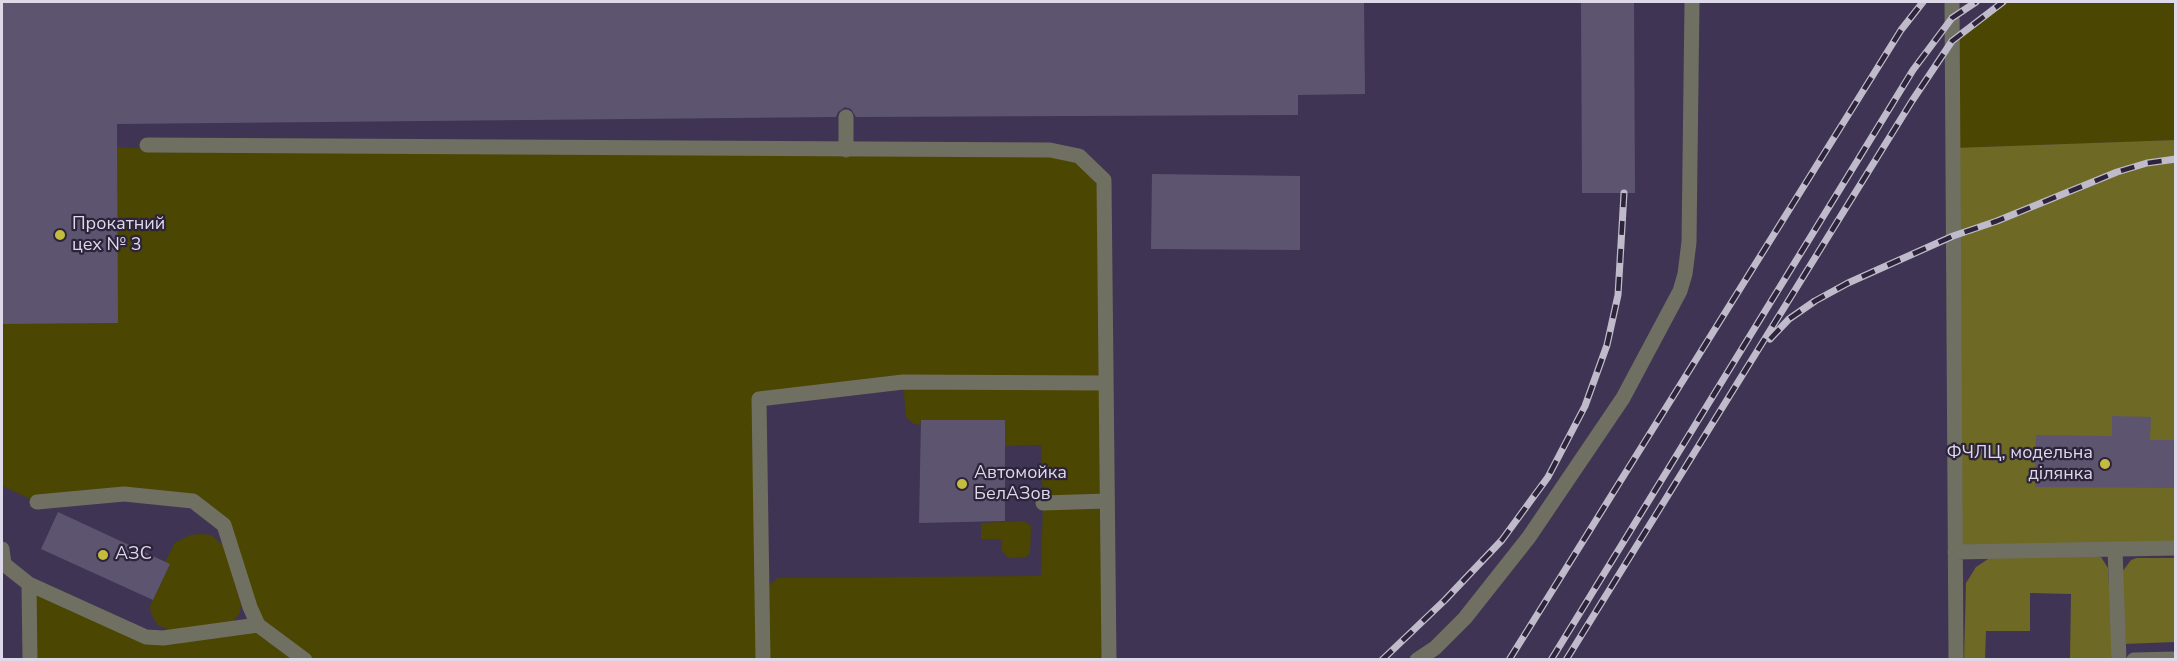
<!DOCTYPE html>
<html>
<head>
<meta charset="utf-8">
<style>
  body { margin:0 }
  #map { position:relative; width:2177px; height:661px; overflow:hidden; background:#372e46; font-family:"Nunito Sans",sans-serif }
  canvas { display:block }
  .frame { position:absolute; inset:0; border:3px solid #ddd9e8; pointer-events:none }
</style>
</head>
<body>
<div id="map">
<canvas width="2177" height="661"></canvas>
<div class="frame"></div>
</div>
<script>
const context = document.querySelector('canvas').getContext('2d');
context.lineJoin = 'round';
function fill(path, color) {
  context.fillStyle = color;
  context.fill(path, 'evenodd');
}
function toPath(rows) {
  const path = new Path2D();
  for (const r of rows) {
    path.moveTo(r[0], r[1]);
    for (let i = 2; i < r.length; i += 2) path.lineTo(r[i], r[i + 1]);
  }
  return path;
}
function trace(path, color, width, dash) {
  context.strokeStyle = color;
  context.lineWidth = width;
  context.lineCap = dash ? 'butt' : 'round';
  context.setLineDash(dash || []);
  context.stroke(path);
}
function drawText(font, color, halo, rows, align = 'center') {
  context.font = font + ' "Nunito Sans",sans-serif';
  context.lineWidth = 4.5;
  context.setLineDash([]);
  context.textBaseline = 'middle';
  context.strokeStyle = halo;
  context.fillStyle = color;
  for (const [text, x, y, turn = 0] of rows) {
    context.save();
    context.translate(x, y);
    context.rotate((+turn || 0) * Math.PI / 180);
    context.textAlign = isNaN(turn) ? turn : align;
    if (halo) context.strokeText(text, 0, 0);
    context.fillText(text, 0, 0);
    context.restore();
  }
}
const built = toPath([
  [2,2,2175,2,2175,659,2,659]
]);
const green = toPath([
  [2003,2,2175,2,2175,140,1953,148,1952,41],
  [117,147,149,149,1079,156,1104,180,1109,659,30,659,29,584,146,637,257,625,224,525,193,502,124,494,37,502,2,486,2,324,118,323],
  [903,383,906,417,914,424,920,425,921,420,1005,420,1005,446,1041,445,1043,503,1041,576,778,578,763,590,759,399],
  [1024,521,1031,526,1030,553,1026,557,1008,558,1002,551,1002,539,981,539,981,523],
  [201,534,211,535,224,546,241,604,240,613,231,623,169,630,158,625,151,614,150,606,170,564,165,562,175,543,190,535]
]);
const forest = toPath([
  [2175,140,2175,549,1955,552,1953,148],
  [1991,557,2101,557,2108,568,2113,659,2070,659,2071,594,2030,593,2030,631,1986,631,1985,659,1964,660,1966,583,1976,567],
  [2137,558,2175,558,2175,642,2124,644,2122,572,2131,560]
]);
const building = toPath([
  [2,2,1364,2,1365,94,1298,95,1298,115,856,117,851,109,845,107,838,112,836,117,117,124,118,323,2,324],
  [1581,2,1634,2,1635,193,1582,193],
  [1152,174,1300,176,1300,250,1151,249],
  [2112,416,2151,417,2150,440,2175,440,2175,488,2035,487,2036,435,2112,436],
  [921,420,1005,420,1005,521,919,523],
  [58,512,170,564,153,600,41,549]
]);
const minor = toPath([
  [1952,2,1956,660],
  [147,145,1050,150,1079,156,1104,180,1109,660],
  [846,150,846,117],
  [37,502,124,494,193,501,224,525,250,607,258,625,305,660],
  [1043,503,1107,501],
  [2,549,4,564,29,584,146,637,163,638,258,625],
  [2115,549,2119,660],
  [1955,552,2176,548],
  [29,584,30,660],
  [763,660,759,399,903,382,1106,383],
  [1417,660,1435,648,1465,618,1529,537,1623,398,1680,291,1685,274,1689,242,1692,2],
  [2134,660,2176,659]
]);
const rail = toPath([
  [1770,339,1789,319,1815,301,1848,283,1953,236,1997,221,2117,172,2147,163,2176,159],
  [1382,660,1445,600,1502,540,1548,477,1585,406,1607,345,1618,295,1624,193],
  [1509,660,1901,30,1923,2],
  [1551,660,1913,70,1952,18,1976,2],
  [1566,660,1912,101,1952,41,2003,2]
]);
const markers = [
  [60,235,6,"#c5bc3d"],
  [2105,464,6,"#c5bc3d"],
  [962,484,6,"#c5bc3d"],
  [103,555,6,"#c5bc3d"]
];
const poiNames = [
  ["Прокатний",72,225],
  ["цех № 3",72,246],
  ["ФЧЛЦ, модельна",2093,454,"right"],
  ["ділянка",2093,475,"right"],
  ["Автомойка",974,474],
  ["БелАЗов",974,495],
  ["АЗС",115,555]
];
fill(built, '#3f3453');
fill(green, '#4b4601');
fill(forest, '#6e6924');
fill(building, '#5d556f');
trace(minor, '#6f6f62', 15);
trace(rail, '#c0bbcb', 7);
trace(rail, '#2d243b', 4.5, [14]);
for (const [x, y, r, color] of markers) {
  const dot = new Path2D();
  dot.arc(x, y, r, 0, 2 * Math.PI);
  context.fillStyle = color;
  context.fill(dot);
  trace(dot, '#2d243b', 2);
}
drawText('18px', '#ddd9e8', '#2d243b', poiNames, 'left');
</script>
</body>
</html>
